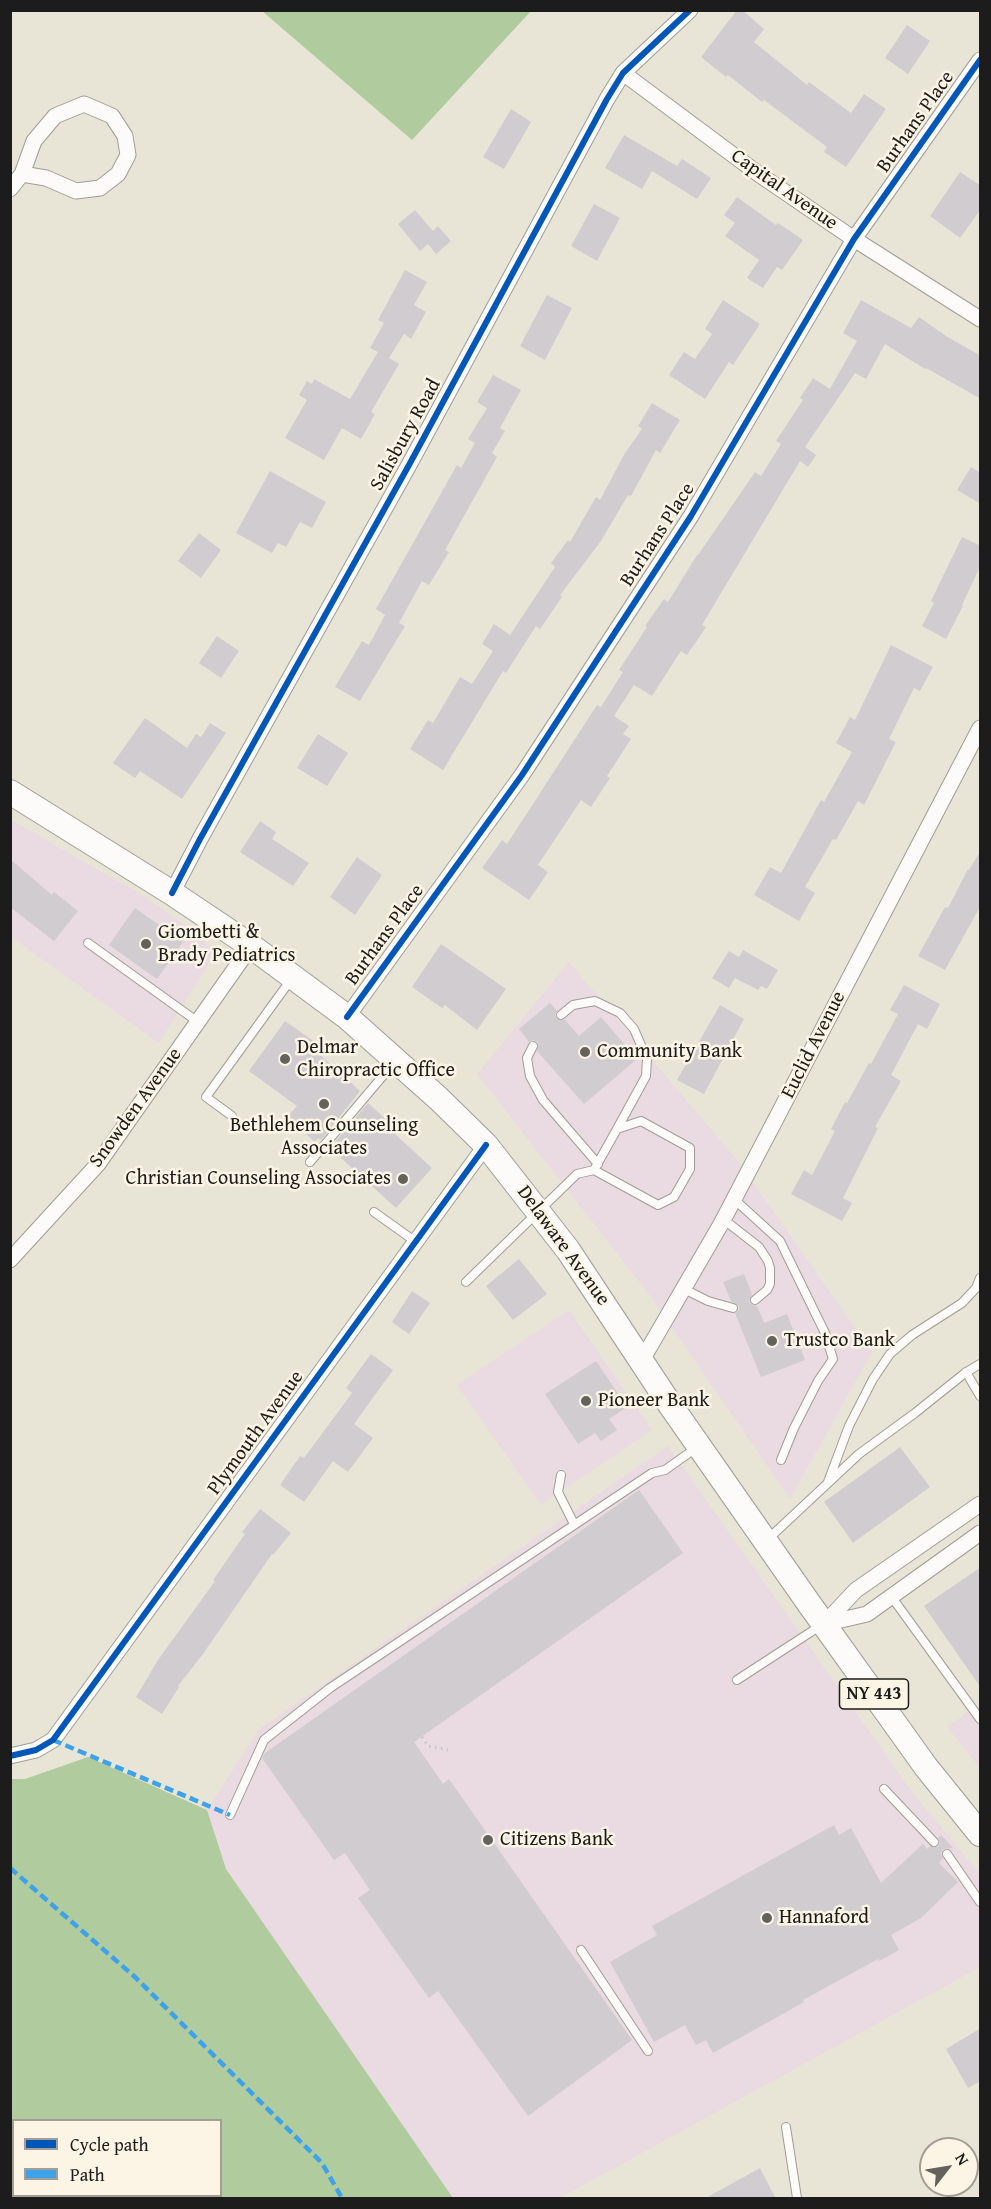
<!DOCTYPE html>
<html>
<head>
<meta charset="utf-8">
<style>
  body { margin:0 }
  #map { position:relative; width:991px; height:2209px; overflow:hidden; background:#e9e5d6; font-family:"Gentium Book Plus",serif }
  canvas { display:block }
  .frame { position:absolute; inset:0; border:12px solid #1c1c1c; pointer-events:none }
  .legend { position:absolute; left:12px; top:2119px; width:210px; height:78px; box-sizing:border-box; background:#fcf5e5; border:2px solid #a29e95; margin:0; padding:8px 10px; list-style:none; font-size:18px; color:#1c1c1c }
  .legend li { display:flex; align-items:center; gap:12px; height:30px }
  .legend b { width:30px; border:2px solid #a29e95 }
  .north { position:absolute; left:919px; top:2137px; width:60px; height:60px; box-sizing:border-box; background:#fcf5e5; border:2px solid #a29e95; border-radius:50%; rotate:59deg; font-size:16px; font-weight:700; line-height:24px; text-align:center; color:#1c1c1c }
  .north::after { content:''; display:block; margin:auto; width:21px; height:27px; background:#64625d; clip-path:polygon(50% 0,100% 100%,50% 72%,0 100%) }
</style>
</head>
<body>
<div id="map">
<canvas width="991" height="2209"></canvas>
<div class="frame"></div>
<ul class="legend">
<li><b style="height:8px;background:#0057b8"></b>Cycle path</li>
<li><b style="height:8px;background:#3da2ea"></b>Path</li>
</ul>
<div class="north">N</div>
</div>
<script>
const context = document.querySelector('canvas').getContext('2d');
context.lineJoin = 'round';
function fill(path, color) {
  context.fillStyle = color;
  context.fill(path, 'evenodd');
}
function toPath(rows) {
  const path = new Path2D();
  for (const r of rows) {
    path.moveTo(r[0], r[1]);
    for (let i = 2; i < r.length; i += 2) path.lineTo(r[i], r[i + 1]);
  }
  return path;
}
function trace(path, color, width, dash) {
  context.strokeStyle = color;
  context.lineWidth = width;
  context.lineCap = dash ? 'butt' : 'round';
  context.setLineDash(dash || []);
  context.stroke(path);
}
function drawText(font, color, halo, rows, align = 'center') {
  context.font = font + ' "Gentium Book Plus",serif';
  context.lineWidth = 5;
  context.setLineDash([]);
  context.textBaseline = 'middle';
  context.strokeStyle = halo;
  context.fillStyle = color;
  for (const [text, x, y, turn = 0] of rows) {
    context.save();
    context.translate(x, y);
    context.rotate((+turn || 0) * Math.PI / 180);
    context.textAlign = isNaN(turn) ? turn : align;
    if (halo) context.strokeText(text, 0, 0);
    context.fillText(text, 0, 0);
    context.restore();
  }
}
const built = toPath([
  [11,820,139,893,188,927,216,952,159,1043,11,937],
  [569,962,738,1161,872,1352,790,1499,651,1297,477,1074],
  [569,1310,652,1430,541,1505,457,1385],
  [668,1446,912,1792,980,1874,980,1967,560,2198,453,2198,226,1869,207,1810,259,1729],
  [980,1703,980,1768,947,1727]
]);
const forest = toPath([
  [262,11,531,11,412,140],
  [88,1757,207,1810,226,1869,453,2198,12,2198,11,1779,25,1779],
  [14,2120,220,2120,220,2196,14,2196]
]);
const building = toPath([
  [737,10,742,10,764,29,754,42,807,85,809,82,851,113,864,94,886,109,846,167,824,152,827,147,764,100,762,102,728,75,726,77,701,57],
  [907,25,930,41,908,74,885,58],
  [511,109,531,122,504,169,483,157],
  [624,135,677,166,682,159,711,178,697,199,652,171,642,189,605,168],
  [960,172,981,186,981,209,960,238,930,216],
  [737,197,776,225,778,223,803,240,782,270,777,267,763,288,747,278,759,260,725,236,735,223,724,215],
  [594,204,620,218,597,261,571,246],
  [415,210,433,231,438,226,451,241,436,254,428,244,420,251,398,224],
  [405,270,427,282,414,305,426,312,411,339,404,334,389,358,399,364,371,412,375,414,361,439,342,428,324,460,285,438,307,400,299,395,307,381,312,384,314,379,350,399,378,352,370,348,384,323,378,320],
  [547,295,572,308,545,360,520,346],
  [723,300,760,324,733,365,729,362,705,399,669,375,684,352,695,359,712,334,705,329],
  [861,300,911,328,919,317,946,336,981,356,981,399,926,368,925,369,885,344,866,379,855,373,805,447,816,455,808,467,800,461,702,625,706,627,687,655,681,651,652,696,634,685,614,716,629,726,623,734,631,739,607,776,610,778,591,807,581,800,538,865,548,872,529,900,482,868,502,840,507,844,597,705,601,707,623,672,619,670,647,627,645,626,664,599,668,602,697,555,698,555,755,472,761,476,781,444,776,441,803,400,800,398,813,378,830,389,857,341,843,333],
  [493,375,521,390,500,428,505,431,492,453,497,457,445,550,449,552,429,585,422,581,399,623,405,626,360,701,335,687,362,641,369,645,385,615,376,609,457,465,461,468,475,443,468,439,487,408,477,402],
  [652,403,680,420,660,453,656,450,631,496,628,495,601,541,560,595,562,597,540,629,536,626,506,673,503,671,443,770,410,749,428,720,433,723,460,677,472,684,493,651,482,644,494,624,510,635,555,567,551,563,568,540,570,542,596,497,600,500,625,453,642,429,638,426],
  [971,467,981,473,981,504,957,490],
  [270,471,326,502,312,528,300,522,286,547,278,543,272,553,236,533],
  [199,533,221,550,201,578,178,561],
  [962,537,981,546,981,565,962,605,963,606,946,639,922,626,934,603,931,601],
  [217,636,239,651,221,678,199,663],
  [891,645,933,667,920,691,914,688,889,739,896,742,864,805,858,801,836,840,833,839,805,887,815,893,799,921,754,895,770,867,781,873,821,800,824,802,852,752,836,743,850,717,855,720],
  [145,718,187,748,196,734,201,737,210,723,226,733,182,799,140,771,135,778,113,763],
  [318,734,348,753,327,786,297,768],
  [260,821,276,832,272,839,309,863,293,886,240,852],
  [981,850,981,905,945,970,918,956,945,907,948,908,968,869,969,870],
  [357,857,382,875,355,915,330,897],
  [10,859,52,895,54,892,78,911,54,941,10,907],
  [135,908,183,942,157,979,109,945],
  [441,944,506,989,477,1030,445,1005,442,1008,412,987],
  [743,950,778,970,767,989,761,986,758,990,735,978,729,988,712,978,729,951,739,957],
  [904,985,940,1004,927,1029,918,1024,891,1075,901,1081,875,1127,878,1128,843,1198,852,1203,842,1221,791,1194,804,1170,812,1175,835,1131,831,1129,845,1102,847,1103,869,1063,871,1064,898,1014,890,1010],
  [550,1003,557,1011,555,1015,557,1019,565,1020,579,1036,601,1017,637,1059,584,1104,537,1051,538,1042,533,1040,529,1042,519,1029],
  [720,1005,744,1019,704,1094,677,1080],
  [285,1021,322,1047,318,1053,360,1091,321,1140,318,1138,315,1142,287,1117,297,1106,249,1071],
  [368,1103,399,1131,396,1135,432,1168,396,1208,330,1148],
  [519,1259,547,1294,513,1320,486,1286],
  [744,1274,752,1294,749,1302,752,1305,757,1306,764,1323,787,1314,805,1360,761,1377,735,1313,739,1310,739,1306,731,1301,723,1282],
  [412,1291,430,1303,409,1334,392,1322],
  [371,1354,393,1370,354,1424,373,1438,348,1472,333,1461,304,1502,280,1485,300,1456,304,1458,352,1393,346,1388],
  [596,1361,627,1407,609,1419,617,1430,601,1441,595,1433,578,1444,545,1394],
  [900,1447,930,1487,853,1543,824,1502],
  [639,1490,683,1553,414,1742,443,1784,449,1779,632,2040,528,2116,438,1991,429,1998,358,1898,370,1890,345,1853,334,1860,262,1758,265,1753],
  [260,1509,291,1533,273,1555,272,1554,203,1654,178,1686,179,1687,162,1714,136,1697,158,1660,215,1581,213,1580,245,1534,242,1532],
  [981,1567,981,1688,924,1606],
  [834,1825,839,1835,851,1828,881,1883,923,1844,927,1849,930,1846,938,1847,940,1843,938,1838,941,1835,953,1848,943,1849,941,1854,943,1858,939,1863,958,1882,921,1918,891,1935,899,1950,879,1961,878,1959,803,2000,804,2002,713,2053,706,2040,696,2045,685,2025,654,2042,610,1962,657,1935,652,1926],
  [981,2028,981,2081,968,2088,946,2049],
  [760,2168,776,2199,704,2199]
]);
const path = toPath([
  [422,1737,428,1746,448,1750]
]);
const service = toPath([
  [88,943,198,1022],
  [561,1015,573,1005,595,1001,620,1013,634,1029,647,1059,646,1076,617,1129],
  [533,1046,527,1058,530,1076,543,1100,598,1164],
  [232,1116,206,1097,292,978],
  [310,1162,393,1064],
  [734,1199,780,1241,825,1333,833,1359,818,1381,794,1428,781,1460],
  [374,1212,416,1242],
  [723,1219,759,1247,768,1261,770,1268,770,1284,767,1290,755,1300],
  [466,1282,577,1174,594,1170,617,1129,641,1121,690,1148,690,1169,674,1197,658,1205,594,1170],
  [682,1288,708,1301,733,1308],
  [966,1372,980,1396],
  [561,1475,558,1492,574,1524],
  [828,1482,849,1426,873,1379,890,1354,912,1335,962,1303,976,1288,980,1278],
  [767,1540,859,1454,915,1413,965,1373,980,1364],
  [891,1596,980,1719],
  [737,1680,820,1626],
  [884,1789,934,1842],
  [230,1815,264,1740,330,1688,652,1473,665,1470,696,1448],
  [947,1854,980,1902],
  [581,1950,648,2051],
  [786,2127,797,2198]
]);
const minor = toPath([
  [623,73,760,175,854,239,980,319],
  [10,189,22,174,34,141,55,116,84,104,112,116,125,136,128,155,118,174,100,188,76,191,46,178,22,174],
  [172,893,200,839,409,465,607,99,623,73,690,10],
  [347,1017,522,775,691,516,854,239,980,60],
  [10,1260,98,1164,251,946],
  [642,1360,721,1224,980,728],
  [824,1624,856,1590,980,1504],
  [824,1624,867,1614,980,1533],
  [10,1756,36,1750,53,1740,486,1145]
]);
const primary = toPath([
  [10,792,172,893,251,946,347,1017,439,1099,486,1145,568,1250,671,1406,810,1605,926,1767,980,1834]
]);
const quiet = toPath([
  [53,1740,230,1815],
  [10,1868,135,1977,322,2163,342,2198]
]);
const cycleway = toPath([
  [172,893,200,839,409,465,607,99,623,73,690,10],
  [347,1017,522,775,691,516,854,239,980,60],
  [10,1756,36,1750,53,1740,486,1145]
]);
const markers = [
  [146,944,6,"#64625d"],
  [585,1052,6,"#64625d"],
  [285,1059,6,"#64625d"],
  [324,1104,6,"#64625d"],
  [403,1179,6,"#64625d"],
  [772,1341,6,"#64625d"],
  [586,1401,6,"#64625d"],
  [488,1840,6,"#64625d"],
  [767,1918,6,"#64625d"]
];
const shields = [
  [874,1694,69]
];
const shieldNames = [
  ["NY 443",874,1694]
];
const streetNames = [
  ["Burhans Place",916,122,-55],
  ["Capital Avenue",784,190,35],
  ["Salisbury Road",406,435,-61],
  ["Burhans Place",658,535,-57],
  ["Burhans Place",385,935,-54],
  ["Euclid Avenue",814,1045,-63],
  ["Snowden Avenue",136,1108,-54],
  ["Delaware Avenue",563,1246,54],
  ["Plymouth Avenue",256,1433,-54]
];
const poiNames = [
  ["Giombetti &",158,933],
  ["Brady Pediatrics",158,956],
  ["Delmar",297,1048],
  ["Chiropractic Office",297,1071],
  ["Community Bank",597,1052],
  ["Bethlehem Counseling",324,1126,"center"],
  ["Associates",324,1149,"center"],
  ["Christian Counseling Associates",391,1179,"right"],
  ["Trustco Bank",784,1341],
  ["Pioneer Bank",598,1401],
  ["Citizens Bank",500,1840],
  ["Hannaford",779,1918]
];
fill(built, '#eadae2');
fill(forest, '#b0cc9f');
fill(building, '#d1cccf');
trace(service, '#9f9d94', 10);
trace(minor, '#9f9d94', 17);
trace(primary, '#9f9d94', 26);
trace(path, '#c6c6c2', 3, [1.5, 4.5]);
trace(service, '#fcfbf9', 8);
trace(minor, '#fcfbf9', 15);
trace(primary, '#fcfbf9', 24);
trace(quiet, '#3da2ea', 4.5, [9, 4.5]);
trace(cycleway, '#0057b8', 6);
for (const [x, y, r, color] of markers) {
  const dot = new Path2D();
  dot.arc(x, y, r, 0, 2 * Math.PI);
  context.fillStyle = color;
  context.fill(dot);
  trace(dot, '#fcf5e5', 2);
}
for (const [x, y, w] of shields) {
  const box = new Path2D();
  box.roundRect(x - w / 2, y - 15, w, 30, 4.5);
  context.fillStyle = '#fcf5e5';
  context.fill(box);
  trace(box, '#1c1c1c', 1.5);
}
drawText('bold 18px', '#1c1c1c', null, shieldNames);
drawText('20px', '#1c1c1c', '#fcf5e5', streetNames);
drawText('20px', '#1c1c1c', '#fcf5e5', poiNames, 'left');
</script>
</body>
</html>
